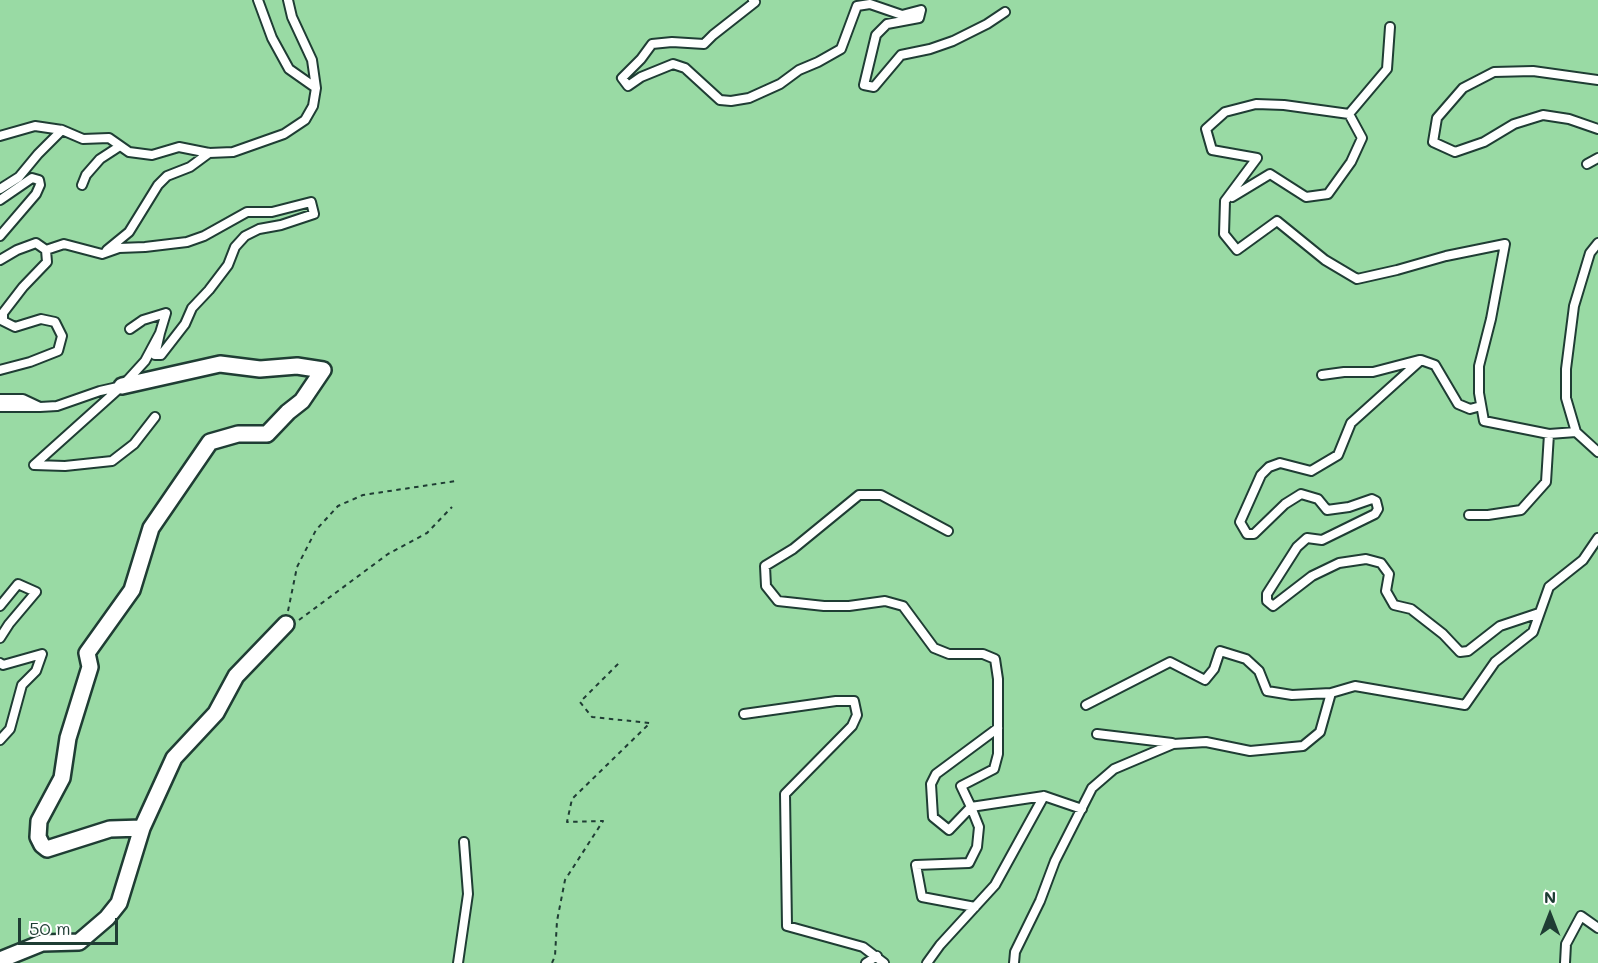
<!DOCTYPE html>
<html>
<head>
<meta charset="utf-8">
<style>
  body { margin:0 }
  #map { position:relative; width:1598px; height:963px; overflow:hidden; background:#fdeeec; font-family:Mali,sans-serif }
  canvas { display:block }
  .north { position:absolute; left:1520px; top:885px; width:60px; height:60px; -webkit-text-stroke:4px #fff; paint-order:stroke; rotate:0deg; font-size:16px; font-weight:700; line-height:24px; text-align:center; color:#1f3d34 }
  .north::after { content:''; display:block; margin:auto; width:21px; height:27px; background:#1f3d34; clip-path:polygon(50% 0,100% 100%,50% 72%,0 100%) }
  .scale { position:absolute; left:18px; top:918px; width:100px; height:27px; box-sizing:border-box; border:3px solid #1f3d34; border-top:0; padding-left:8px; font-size:18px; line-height:21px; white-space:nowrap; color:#1f3d34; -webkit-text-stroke:4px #fff; paint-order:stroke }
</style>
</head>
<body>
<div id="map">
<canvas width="1598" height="963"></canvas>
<div class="north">N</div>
<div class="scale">50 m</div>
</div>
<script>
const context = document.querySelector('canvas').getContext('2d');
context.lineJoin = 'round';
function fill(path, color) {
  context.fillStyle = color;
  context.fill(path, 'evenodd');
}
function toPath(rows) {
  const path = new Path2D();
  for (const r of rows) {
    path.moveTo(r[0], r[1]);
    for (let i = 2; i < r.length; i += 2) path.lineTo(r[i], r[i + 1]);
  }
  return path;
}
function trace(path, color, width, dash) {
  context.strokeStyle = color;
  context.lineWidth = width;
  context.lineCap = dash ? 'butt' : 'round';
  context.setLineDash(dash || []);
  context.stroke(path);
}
const green = toPath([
  [0,0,1598,0,1598,963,0,963]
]);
const path = toPath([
  [288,611,297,567,316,530,338,506,363,495,456,481],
  [299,620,388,554,427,533,452,507],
  [552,963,555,956,557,921,565,880,603,821,567,822,572,799,650,723,592,717,580,702,620,662]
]);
const service = toPath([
  [288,0,292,17,312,60,316,88],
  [753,0,755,2,713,35,704,44,672,42,652,44,641,59,622,78,628,86,641,77,673,64,685,68,720,100,731,101,749,98,780,84,799,70,818,62,841,49,857,6,870,4,902,15,921,10,919,18,887,24,876,35,864,85,874,87,901,55,930,49,953,41,987,24,1005,12],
  [1390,27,1387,69,1349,114,1284,105,1256,104,1225,112,1206,129,1212,150,1257,158,1225,201,1224,234,1237,250,1277,221,1325,260,1357,279,1397,270,1446,256,1505,244,1491,319,1479,366,1479,393,1484,421,1549,434,1576,432],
  [1598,80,1533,71,1494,72,1463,88,1437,118,1433,142,1455,152,1484,142,1514,124,1543,115,1569,119,1598,129],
  [0,136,35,126,62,130,83,139,109,138,129,152,152,155,179,147,209,153,233,152,284,134,305,120,313,106,316,88,289,69,272,38,258,0],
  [1587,164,1598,158],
  [82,185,86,175,100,159,120,146],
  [0,189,19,177,38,154,62,130],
  [1232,197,1270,174,1306,197,1328,194,1351,162,1362,138,1349,114],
  [0,200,32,178,39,180,40,185,36,194,0,236],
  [1598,243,1590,253,1574,306,1566,369,1566,398,1576,432,1598,452],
  [46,250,64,244,102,254,119,248,145,247,187,242,204,236,247,212,272,212,311,202,314,214,281,225,259,229,245,236,235,247,228,265,209,290,192,308,185,324,161,355,155,355,160,333],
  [107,250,129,232,158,185,167,176,190,167,209,153],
  [0,260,17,250,36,243,46,250,47,262,23,287,3,313,3,321,15,327,41,319,55,322,62,336,58,351,30,362,0,370],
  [1322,375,1344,372,1373,372,1419,360],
  [125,383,145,361,160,333,166,313,143,320,130,329],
  [0,399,23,399,40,407,0,407],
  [1481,406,1470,409,1458,404,1435,365,1421,360,1351,423,1338,455,1311,471,1280,463,1269,467,1261,475,1240,522,1247,534,1254,534,1285,504,1301,494,1318,499,1327,510,1349,507,1372,499,1376,501,1378,509,1375,514,1322,540,1307,538,1297,547,1267,594,1267,601,1273,606,1312,576,1339,563,1366,559,1381,563,1389,574,1386,591,1394,605,1411,609,1443,634,1460,652,1468,651,1500,626,1539,613],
  [40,407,57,406,100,391,122,386,34,465,65,466,112,461,134,444,155,417],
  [1469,515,1488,515,1521,510,1546,482,1549,434],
  [948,531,881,495,859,495,793,549,765,566,766,586,778,601,824,606,849,606,885,601,903,606,934,648,949,654,983,654,995,659,998,679,998,754,994,769,961,786,971,807,1044,796,1082,809],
  [0,606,18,584,36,592,9,624,0,638],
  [0,663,3,665,42,654,36,671,22,685,10,729,0,740],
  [1086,705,1170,662,1205,680,1214,669,1220,651,1246,659,1259,671,1267,691,1292,695,1331,693],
  [744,714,836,701,854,701,857,715,852,726,785,794,787,926,863,947,884,963],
  [1097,734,1172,743],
  [975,907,922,897,916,865,969,863,977,847,979,827,971,807,949,830,933,817,931,784,936,774,998,728],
  [458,963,468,894,464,842],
  [866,963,877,956],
  [927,963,940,945,995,885,1044,796],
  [1014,963,1015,952,1040,901,1055,861,1092,788,1114,769,1173,744,1206,742,1250,751,1303,746,1320,732,1331,693,1355,686,1465,705,1495,662,1533,632,1549,587,1583,560,1598,538],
  [1565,963,1566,944,1581,916,1598,928]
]);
const minor = toPath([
  [122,386,220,364,260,369,297,366,323,370,302,401,288,412,267,434,238,434,210,442,151,528,132,590,87,653,90,667,68,738,62,778,39,821,38,837,42,845,47,849,110,829,142,828],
  [0,960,42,943,79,942,107,918,119,903,142,828,174,758,216,713,236,676,286,624]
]);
fill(green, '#99daa4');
trace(service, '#1f3d34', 12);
trace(minor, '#1f3d34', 20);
trace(path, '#1f3d34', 2, [4.5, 4.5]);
trace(service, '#fff', 8);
trace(minor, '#fff', 15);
</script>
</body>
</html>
